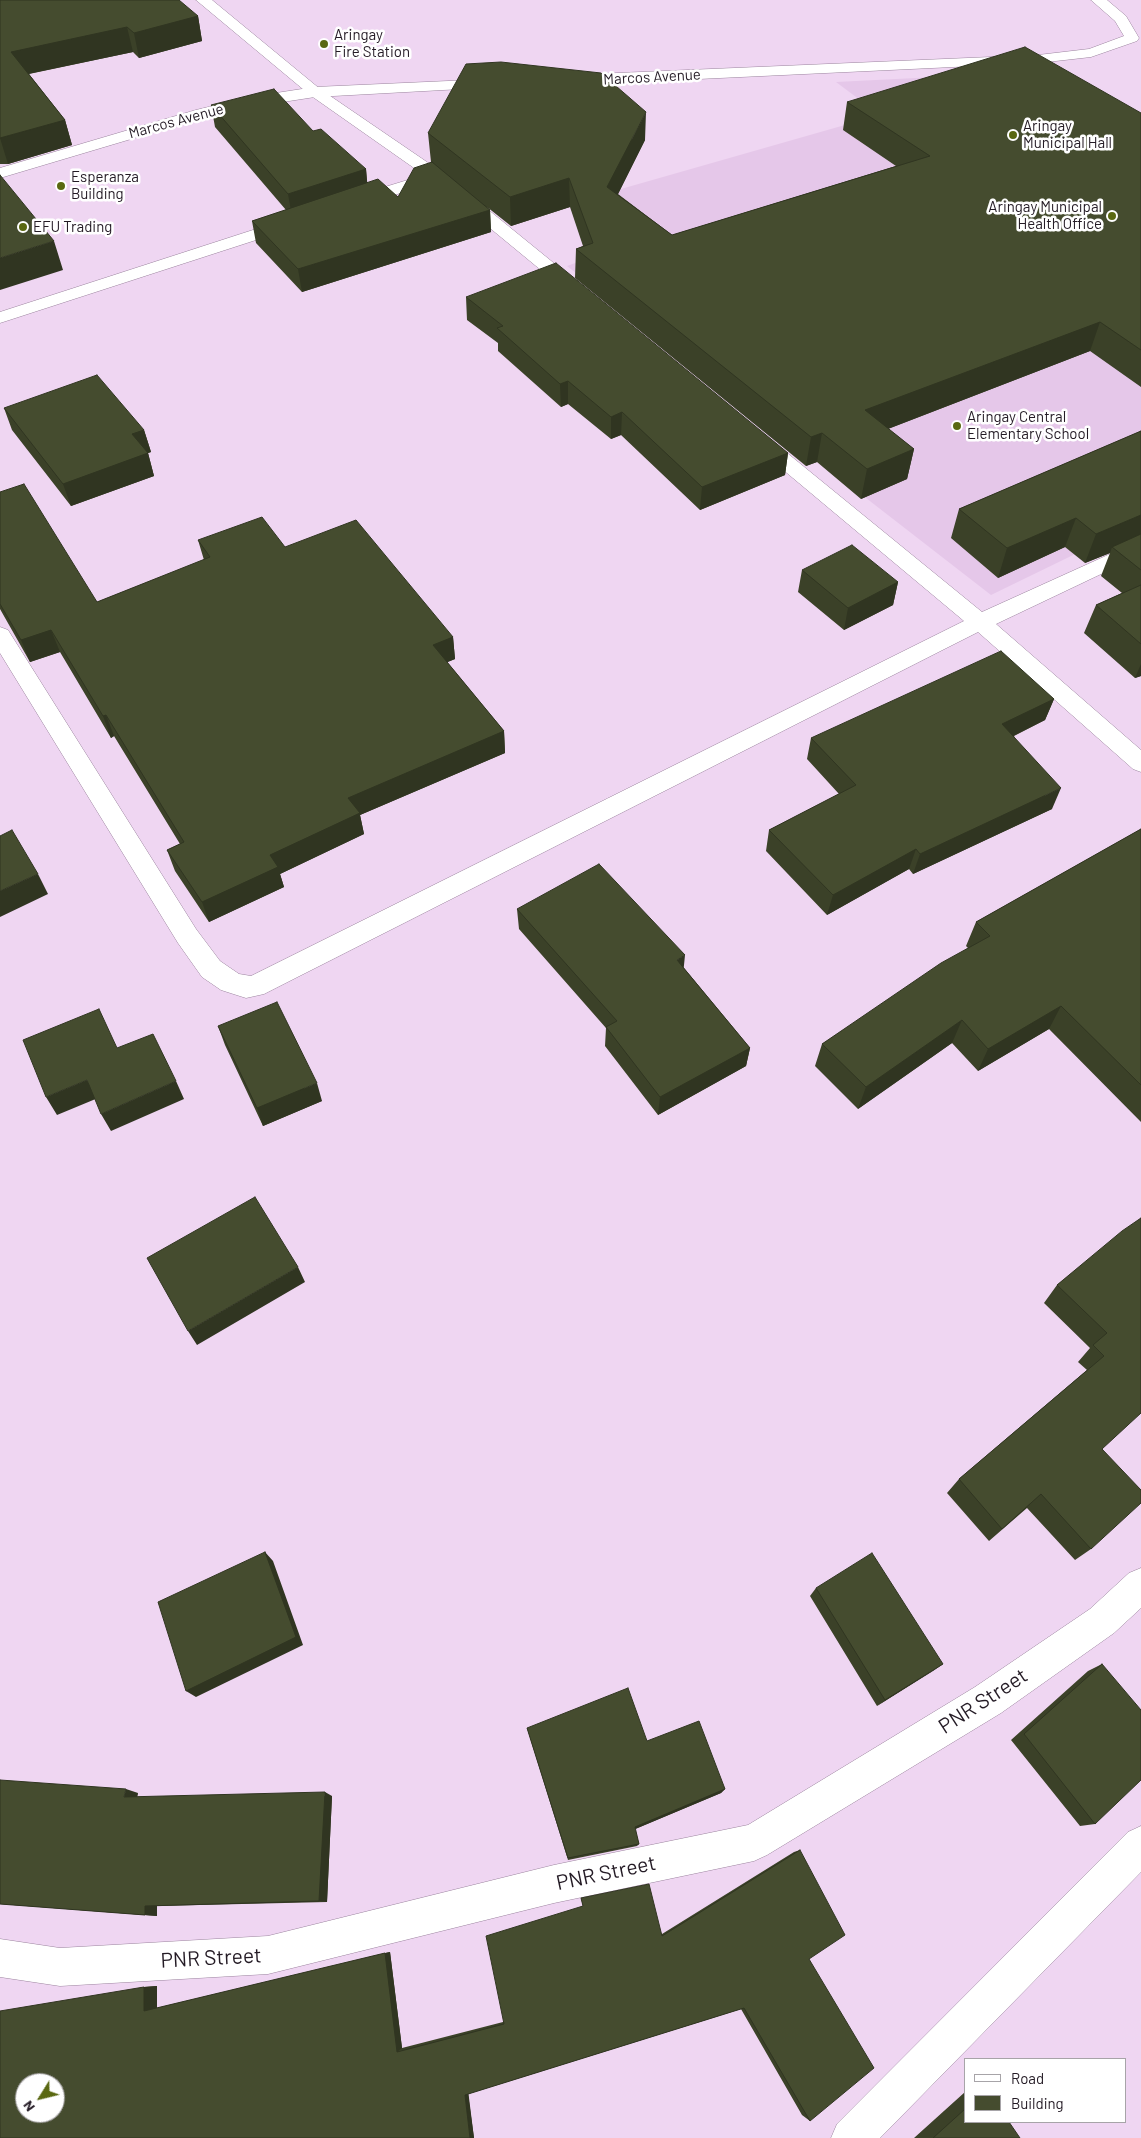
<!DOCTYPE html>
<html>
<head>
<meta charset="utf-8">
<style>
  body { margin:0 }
  #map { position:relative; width:1141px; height:2138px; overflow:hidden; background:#efd6f2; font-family:Barlow,sans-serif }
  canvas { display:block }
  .legend { position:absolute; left:964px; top:2058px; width:162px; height:65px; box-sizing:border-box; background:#fff; border:1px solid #a7a4a8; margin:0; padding:6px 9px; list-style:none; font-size:15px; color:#241b25 }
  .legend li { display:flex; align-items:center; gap:10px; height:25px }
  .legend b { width:25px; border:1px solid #a7a4a8 }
  .north { position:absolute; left:15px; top:2073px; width:50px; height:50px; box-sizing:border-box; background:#fff; border:1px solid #a7a4a8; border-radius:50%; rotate:234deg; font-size:14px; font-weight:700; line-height:20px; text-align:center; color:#241b25 }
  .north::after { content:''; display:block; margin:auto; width:18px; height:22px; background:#5a6811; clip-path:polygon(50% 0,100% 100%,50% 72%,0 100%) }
</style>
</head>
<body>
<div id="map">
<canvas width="1141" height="2138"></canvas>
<ul class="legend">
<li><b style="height:6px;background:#fff"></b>Road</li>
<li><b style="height:14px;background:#454c2f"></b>Building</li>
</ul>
<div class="north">N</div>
</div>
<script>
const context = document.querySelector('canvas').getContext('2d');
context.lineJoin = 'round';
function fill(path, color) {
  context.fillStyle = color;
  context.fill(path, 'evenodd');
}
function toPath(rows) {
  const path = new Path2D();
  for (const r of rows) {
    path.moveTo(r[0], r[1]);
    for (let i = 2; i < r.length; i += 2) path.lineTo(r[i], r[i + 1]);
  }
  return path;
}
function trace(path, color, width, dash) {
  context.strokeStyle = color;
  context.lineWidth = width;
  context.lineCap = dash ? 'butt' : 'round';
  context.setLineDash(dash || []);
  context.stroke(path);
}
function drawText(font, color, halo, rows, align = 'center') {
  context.font = font + ' Barlow,sans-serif';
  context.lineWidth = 5;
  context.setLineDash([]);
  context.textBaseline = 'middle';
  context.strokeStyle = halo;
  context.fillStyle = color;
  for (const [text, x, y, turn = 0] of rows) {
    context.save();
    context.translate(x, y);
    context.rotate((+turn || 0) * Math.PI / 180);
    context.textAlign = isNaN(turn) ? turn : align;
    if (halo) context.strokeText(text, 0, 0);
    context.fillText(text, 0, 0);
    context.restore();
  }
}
const built = toPath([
  [1036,72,1141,329,1141,522,991,595,567,266,651,235,607,193,880,115,836,82]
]);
const minor = toPath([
  [196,0,212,0,320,89,443,173,582,286,585,290,582,294,576,295,570,294,434,182,361,206,349,206,347,202,349,198,424,175,310,95,196,0],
  [290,218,296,219,298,223,296,227,0,323,0,312,290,218],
  [758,433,765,435,982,612,1141,540,1141,555,996,624,1141,750,1141,772,1133,769,978,632,264,994,246,998,221,990,202,977,178,943,0,653,0,627,8,630,196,929,220,961,239,974,251,976,964,621,751,443,748,439,751,435,758,433],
  [1141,1568,1141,1608,1114,1633,1001,1713,767,1855,754,1861,554,1903,268,1974,60,1986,0,1977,0,1939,60,1948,268,1936,554,1865,748,1825,975,1687,1090,1609,1129,1573,1141,1568],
  [1141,1826,1141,1872,880,2138,831,2138,837,2124,1128,1832,1141,1826]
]);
const tertiary = toPath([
  [1091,0,1107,0,1126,16,1139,38,1137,41,1091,57,1038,63,571,85,566,83,563,80,566,77,571,75,1038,55,1089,49,1124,36,1115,21,1091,0],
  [493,79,498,81,501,84,498,87,315,97,250,107,205,117,0,178,0,168,196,110,250,97,315,87,493,79]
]);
const wall = toPath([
  [0,0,198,16,202,41,139,58,133,52,29,74,65,120,72,145,8,164,0,164],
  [847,102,1141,113,1141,387,1090,351,888,429,914,449,907,479,861,499,817,462,806,466,575,278,576,249,583,246,570,207,511,226,487,207,490,210,491,232,302,292,256,243,252,221,286,210,215,127,211,105,366,169,367,183,398,197,431,162,428,133,645,140,618,194,672,235,896,166,843,130],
  [466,297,788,453,785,475,700,510,621,435,611,439,568,404,561,407,498,351,498,343,467,320],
  [4,408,144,430,151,452,148,453,154,476,71,506,12,430],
  [1141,431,1141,676,1135,678,1084,633,1096,605,1122,593,1101,576,1110,553,1085,563,1065,547,998,578,951,538,959,509],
  [0,492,97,602,204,560,198,540,285,547,453,637,455,659,447,662,504,731,505,753,360,815,364,834,280,874,284,887,209,922,175,871,167,850,180,844,114,736,111,738,60,652,30,662,0,609],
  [802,570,898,582,893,605,844,630,798,592],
  [1054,699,1045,720,1014,736,1052,809,913,874,909,869,827,915,766,851,769,830,839,794,807,759,811,738],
  [1141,829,1141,1122,1049,1029,978,1071,952,1043,858,1109,815,1066,822,1044,968,948,966,946,976,922],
  [517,909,684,968,750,1048,746,1066,658,1115,605,1046,606,1028,519,929],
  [218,1026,322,1101,263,1126,225,1045],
  [1141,1218,1102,1449,1091,1549,1075,1560,1027,1508,989,1541,947,1493,959,1479,1087,1370,1078,1362,1090,1348,1044,1303,1057,1285],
  [816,1588,943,1664,877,1706,810,1596],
  [1102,1664,1095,1824,1080,1826,1011,1740,1088,1671],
  [527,1728,647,1741,725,1789,721,1793,635,1829,639,1844,637,1846,568,1860],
  [138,1793,137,1797,332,1796,327,1902,157,1906,157,1916,0,1904],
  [800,1850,809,1959,810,2121,802,2115,741,2009,468,2094,474,2138,0,2138,144,1987,157,1986,157,2008,390,1952,402,2048,503,2022,583,1906,581,1898,662,1934,794,1852],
  [965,2092,965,2122,1020,2138,914,2138]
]);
const shadedWall = toPath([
  [198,16,202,41,139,58,134,33],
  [127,27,133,52,18,76,11,52],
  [646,112,645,140,607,216,607,187],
  [65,120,72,145,8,164,0,138],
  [366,169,368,191,292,216,288,194],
  [569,178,570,207,511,226,510,197],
  [490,210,491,232,302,292,298,269],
  [54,241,63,270,0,290,0,258],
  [1100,322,1090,351,859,440,865,410],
  [568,381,568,404,561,407,560,384],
  [622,412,621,435,611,439,611,417],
  [144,430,151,452,148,453,154,476,71,506,63,484,132,434],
  [822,433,817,462,806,466,811,437],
  [914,449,907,479,861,499,867,469],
  [788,453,785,475,700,510,702,487],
  [1141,515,1141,539,1112,547,1110,553,1085,563,1096,534],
  [1076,518,1065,547,998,578,1007,548],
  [898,582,893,605,844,630,848,608],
  [51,630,60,652,30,662,21,640],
  [453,637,455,659,436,667,433,645],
  [1141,664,1141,676,1135,678],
  [1054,699,1045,720,995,745,1002,724],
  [106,715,114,736,111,738,103,716],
  [504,731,505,753,360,815,364,834,280,874,284,887,209,922,202,902,270,855,348,798],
  [1061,788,1052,809,913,874,920,854],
  [916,849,909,869,827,915,833,895],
  [38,874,48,894,0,917,0,891],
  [685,955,683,975,677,960],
  [1061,1006,1049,1029,978,1071,988,1049],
  [962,1020,952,1043,858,1109,866,1087],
  [750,1048,746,1066,658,1115,660,1097],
  [87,1080,98,1098,57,1115,46,1097],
  [176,1081,184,1099,111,1131,101,1114],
  [317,1083,322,1101,263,1126,257,1108],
  [298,1267,305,1282,197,1345,188,1331],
  [265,1552,273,1561,303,1645,196,1697,186,1691],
  [943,1664,933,1671,877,1706,885,1700],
  [126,1789,138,1793,136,1801,124,1797],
  [725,1789,721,1793,633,1830,635,1827],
  [325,1792,332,1796,327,1902,319,1901],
  [145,1906,157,1906,157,1916,145,1915],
  [390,1952,402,2048,397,2052,385,1953],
  [157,1986,157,2009,144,2011,144,1987],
  [468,2090,474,2138,470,2138,465,2095]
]);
const building = toPath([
  [0,0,179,0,198,16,134,33,127,27,11,52,65,120,0,138,0,0],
  [1025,47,1141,113,1141,350,1100,322,865,410,914,449,867,469,822,433,811,437,576,249,593,243,569,178,510,197,428,133,466,64,501,62,601,73,646,112,607,187,672,235,930,156,847,102,1025,47],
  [274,89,313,131,321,129,366,169,288,194,211,105,274,89],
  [432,162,490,210,298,269,252,221,378,179,398,197,414,168,432,162],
  [0,175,54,241,0,258,0,175],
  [556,263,788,453,702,487,622,412,611,417,568,381,560,384,497,328,503,326,466,297,556,263],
  [97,375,144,430,132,434,148,453,63,484,4,408,97,375],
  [1141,431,1141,515,1096,534,1076,518,1007,548,959,509,1141,431],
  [24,484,97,602,210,557,198,540,262,517,285,547,356,520,453,637,433,645,504,731,348,798,360,813,270,855,278,867,202,902,167,850,184,842,106,715,103,716,51,630,21,640,0,604,0,492,24,484],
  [1141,534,1141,570,1112,547,1141,534],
  [852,545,898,582,848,608,802,570,852,545],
  [1141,585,1141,644,1096,605,1141,585],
  [1001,651,1054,699,1002,724,1061,788,920,854,916,849,833,895,769,830,856,785,811,738,1001,651],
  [1141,829,1141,1085,1061,1006,988,1049,962,1020,866,1087,822,1044,941,963,990,936,976,922,1141,829],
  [12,830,38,874,0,891,0,836,12,830],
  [599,864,685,955,677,960,750,1048,660,1097,606,1027,617,1021,517,909,599,864],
  [277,1002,317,1083,257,1108,218,1026,277,1002],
  [99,1009,117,1048,153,1034,176,1081,101,1114,87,1080,46,1097,23,1040,99,1009],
  [255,1197,298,1267,188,1331,147,1258,255,1197],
  [1141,1218,1141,1413,1102,1449,1141,1490,1141,1503,1091,1549,1041,1494,1002,1529,959,1479,1104,1356,1093,1345,1107,1333,1057,1285,1122,1231,1141,1218],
  [265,1552,296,1637,186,1691,158,1602,265,1552],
  [872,1553,943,1664,885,1700,816,1588,872,1553],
  [1102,1664,1141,1710,1141,1780,1095,1824,1024,1734,1102,1664],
  [628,1688,647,1741,699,1721,725,1789,635,1827,639,1844,568,1858,527,1728,628,1688],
  [0,1780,126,1789,124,1797,325,1792,319,1901,145,1906,145,1915,0,1904,0,1780],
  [800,1850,845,1935,809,1959,874,2068,810,2121,744,2008,465,2095,470,2138,0,2138,0,2011,144,1987,144,2011,385,1953,397,2052,504,2024,486,1936,583,1906,581,1898,649,1884,662,1936,800,1850],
  [25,2083,55,2083,55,2113,25,2113,25,2083],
  [965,2109,965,2122,1009,2122,1020,2138,933,2138,965,2109]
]);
const markers = [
  [324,44,5,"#5a6811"],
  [1013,135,5,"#5a6811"],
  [61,186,5,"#5a6811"],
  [1112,216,5,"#5a6811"],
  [23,227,5,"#5a6811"],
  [957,426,5,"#5a6811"]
];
const farPoinames = [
  ["Aringay",334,35],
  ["Fire Station",334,52],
  ["Aringay",1023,126],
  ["Municipal Hall",1023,143],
  ["Esperanza",71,177],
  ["Building",71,194],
  ["Aringay Municipal",1102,207,"right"],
  ["Health Office",1102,224,"right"],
  ["EFU Trading",33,227],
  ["Aringay Central",967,417],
  ["Elementary School",967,434]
];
const farStreetnames = [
  ["Marcos Avenue",652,77,-3],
  ["Marcos Avenue",176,121,-15]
];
const nearStreetnames = [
  ["PNR Street",983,1701,-33],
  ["PNR Street",606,1873,-12],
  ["PNR Street",211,1958,-3]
];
fill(built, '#e5c7e9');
trace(minor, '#9b849e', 1);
trace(tertiary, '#9b849e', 1);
fill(minor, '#fff');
fill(tertiary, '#fff');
fill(wall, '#3b4128');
fill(shadedWall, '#303521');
fill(building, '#454c2f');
trace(building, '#303521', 1);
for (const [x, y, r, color] of markers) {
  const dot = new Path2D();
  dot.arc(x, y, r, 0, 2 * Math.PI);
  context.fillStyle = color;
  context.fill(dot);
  trace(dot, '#fff', 2);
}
drawText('15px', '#241b25', '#fff', farPoinames, 'left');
drawText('15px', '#241b25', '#fff', farStreetnames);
drawText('21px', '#241b25', '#fff', nearStreetnames);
</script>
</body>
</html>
